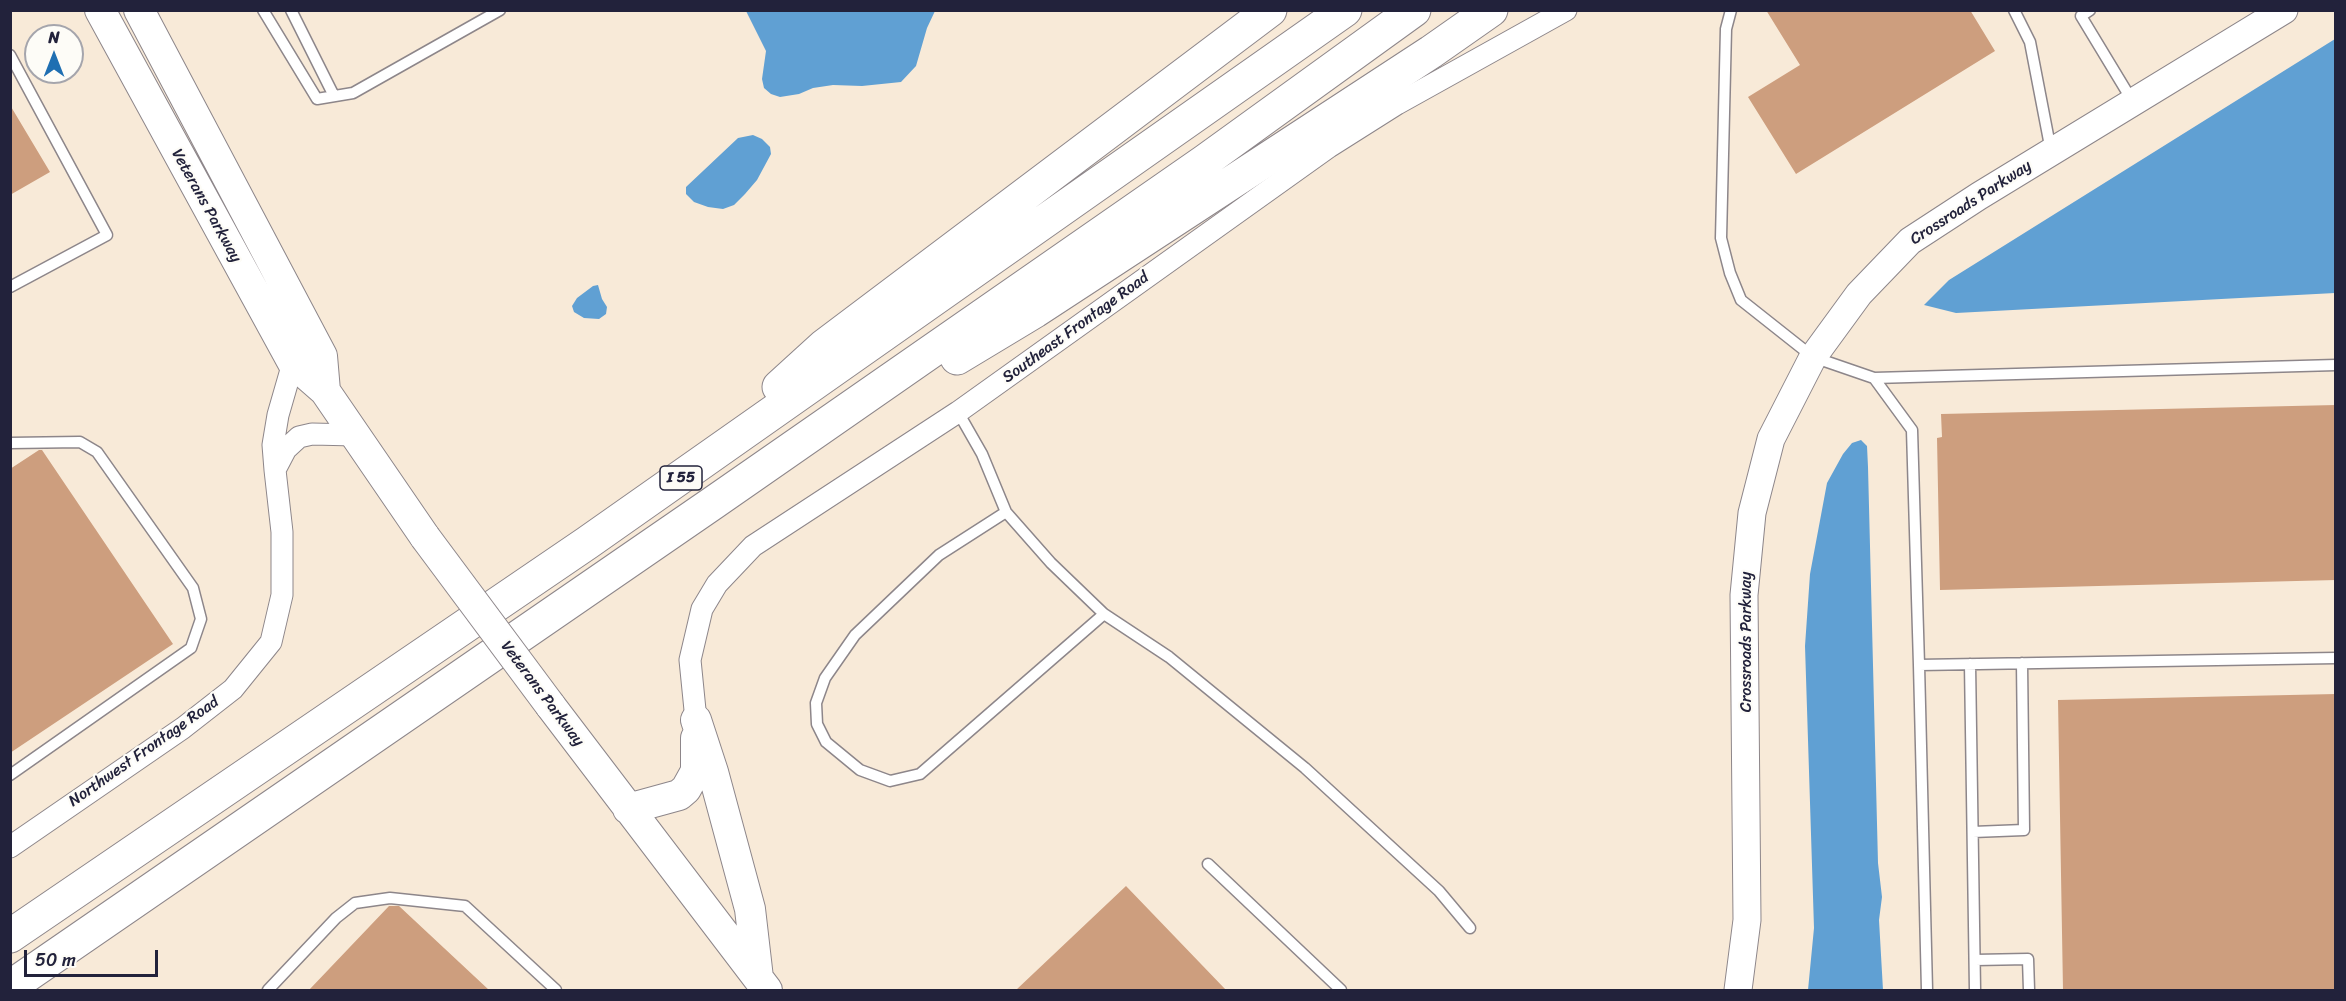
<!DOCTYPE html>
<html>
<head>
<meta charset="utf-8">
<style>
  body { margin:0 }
  #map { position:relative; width:2346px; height:1001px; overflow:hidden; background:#f8ead8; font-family:Sriracha,sans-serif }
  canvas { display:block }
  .frame { position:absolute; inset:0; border:12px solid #22223b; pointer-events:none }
  .north { position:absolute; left:24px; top:24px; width:60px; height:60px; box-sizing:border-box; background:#fdfcf7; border:2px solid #a5a5ac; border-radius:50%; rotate:0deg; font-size:16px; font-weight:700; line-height:24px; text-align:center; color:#22223b }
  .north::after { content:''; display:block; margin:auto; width:21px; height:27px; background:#1f6fb2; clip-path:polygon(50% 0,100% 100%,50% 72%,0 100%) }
  .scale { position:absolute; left:24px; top:950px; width:134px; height:27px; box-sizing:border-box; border:3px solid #22223b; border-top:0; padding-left:8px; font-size:18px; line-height:21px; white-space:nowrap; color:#22223b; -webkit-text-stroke:4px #fdfcf7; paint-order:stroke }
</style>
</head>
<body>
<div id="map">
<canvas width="2346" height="1001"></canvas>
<div class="frame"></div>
<div class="north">N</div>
<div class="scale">50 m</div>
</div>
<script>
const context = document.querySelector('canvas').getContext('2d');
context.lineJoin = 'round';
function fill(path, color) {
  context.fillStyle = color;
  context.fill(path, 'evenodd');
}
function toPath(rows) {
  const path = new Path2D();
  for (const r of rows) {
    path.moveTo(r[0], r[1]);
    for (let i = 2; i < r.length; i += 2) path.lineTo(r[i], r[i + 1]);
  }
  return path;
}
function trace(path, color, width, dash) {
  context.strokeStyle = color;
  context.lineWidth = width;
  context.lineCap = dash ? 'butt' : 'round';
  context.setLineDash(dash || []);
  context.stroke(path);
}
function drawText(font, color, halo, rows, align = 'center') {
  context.font = font + ' Sriracha,sans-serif';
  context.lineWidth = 4.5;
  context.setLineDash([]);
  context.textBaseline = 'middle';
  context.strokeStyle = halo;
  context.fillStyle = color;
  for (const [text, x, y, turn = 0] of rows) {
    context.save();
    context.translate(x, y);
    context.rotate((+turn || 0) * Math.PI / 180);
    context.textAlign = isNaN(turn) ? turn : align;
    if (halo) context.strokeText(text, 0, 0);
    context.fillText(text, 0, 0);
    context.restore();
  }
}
const water = toPath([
  [746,11,935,11,927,28,916,66,901,82,862,86,833,85,813,88,799,94,780,97,771,94,764,88,762,79,766,51],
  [2335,39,2335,293,1956,313,1924,305,1949,280],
  [753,135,762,139,770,147,771,154,757,180,745,194,734,205,723,209,708,207,694,202,686,194,686,187,738,138],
  [598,285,602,299,607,307,606,314,599,319,584,318,574,312,572,306,577,298,593,286],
  [1861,440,1867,446,1868,467,1878,863,1882,897,1879,920,1883,990,1808,990,1814,928,1805,646,1810,574,1827,483,1843,454,1852,443]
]);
const building = toPath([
  [1766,10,1970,10,1995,51,1796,174,1748,97,1800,65],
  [10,105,50,172,10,195],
  [2336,405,2336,580,1940,590,1937,438,1942,437,1941,414],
  [39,450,42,450,173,644,10,753,10,469],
  [2336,694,2336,990,2063,990,2058,700],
  [1126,886,1226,990,1016,990],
  [389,906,399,906,489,990,309,990]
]);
const service = toPath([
  [263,10,317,99,353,93,500,10],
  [291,10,334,96],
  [1731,10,1726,29,1721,238,1730,273,1741,300,1813,357,1874,378,2336,365],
  [2014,10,2030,42,2051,151],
  [2090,10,2081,16,2133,102],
  [10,55,107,235,10,287],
  [1874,378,1912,430,1919,665,2336,658],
  [958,412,982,454,1006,512,1051,563,1104,614,1169,657,1305,768,1439,891,1470,928],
  [10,443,80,442,97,452,193,588,201,619,191,648,10,775],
  [1006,512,939,555,855,635,825,678,816,703,817,724,826,742,860,770,890,781,920,774,1104,614],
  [1970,664,1975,990],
  [1919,665,1927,990],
  [1973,832,2024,830,2022,663],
  [1208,864,1341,990],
  [1975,960,2028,959,2029,990],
  [268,990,336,918,355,903,390,898,465,906,556,990]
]);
const minor = toPath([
  [293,363,278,415,273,445,275,470,286,449,299,437,312,434,355,435],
  [696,720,690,660,702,609,717,584,753,546,958,412,1329,147,1397,104,1566,10],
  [10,847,183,728,233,689,271,642,282,595,282,532,275,470]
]);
const tertiary = toPath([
  [1738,990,1747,920,1744,595,1752,513,1771,439,1813,357,1859,294,1910,241,1979,196,2284,10]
]);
const secondary = toPath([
  [100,10,293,363,325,391,425,537],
  [139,10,322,356,325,391],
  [550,705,767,990],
  [696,720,713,772,750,909,758,978],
  [628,809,679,795,686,789,696,771,696,738]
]);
const motorway = toPath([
  [957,358,1035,311,1431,52,1491,10],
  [779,387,824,346,1270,10],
  [10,936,587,543,1345,10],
  [10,987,713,503,1205,161,1414,10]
]);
const secondaryBridge = toPath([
  [425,537,550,705]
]);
const shields = [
  [681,478,42]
];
const shieldNames = [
  ["I 55",681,478]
];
const streetNames = [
  ["Crossroads Parkway",1971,203,-33],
  ["Veterans Parkway",206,206,61],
  ["Southeast Frontage Road",1076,328,-36],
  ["Crossroads Parkway",1747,642,-90],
  ["Veterans Parkway",542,694,53],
  ["Northwest Frontage Road",144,752,-35]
];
fill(water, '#60a0d3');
fill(building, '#cd9e7e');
trace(service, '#8d868a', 13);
trace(minor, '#8d868a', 23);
trace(tertiary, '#8d868a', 29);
trace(secondary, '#8d868a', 32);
trace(motorway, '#8d868a', 35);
trace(service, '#fff', 10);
trace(minor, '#fff', 21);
trace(tertiary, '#fff', 27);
trace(secondary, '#fff', 30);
trace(motorway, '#fff', 33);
trace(secondaryBridge, '#8d868a', 32, []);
trace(secondaryBridge, '#fff', 30);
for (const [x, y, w] of shields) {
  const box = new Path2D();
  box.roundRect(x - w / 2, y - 12, w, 24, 4.5);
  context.fillStyle = '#fdfcf7';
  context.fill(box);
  trace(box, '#22223b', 1.5);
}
drawText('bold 15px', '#22223b', null, shieldNames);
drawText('16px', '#22223b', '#fdfcf7', streetNames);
</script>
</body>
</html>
